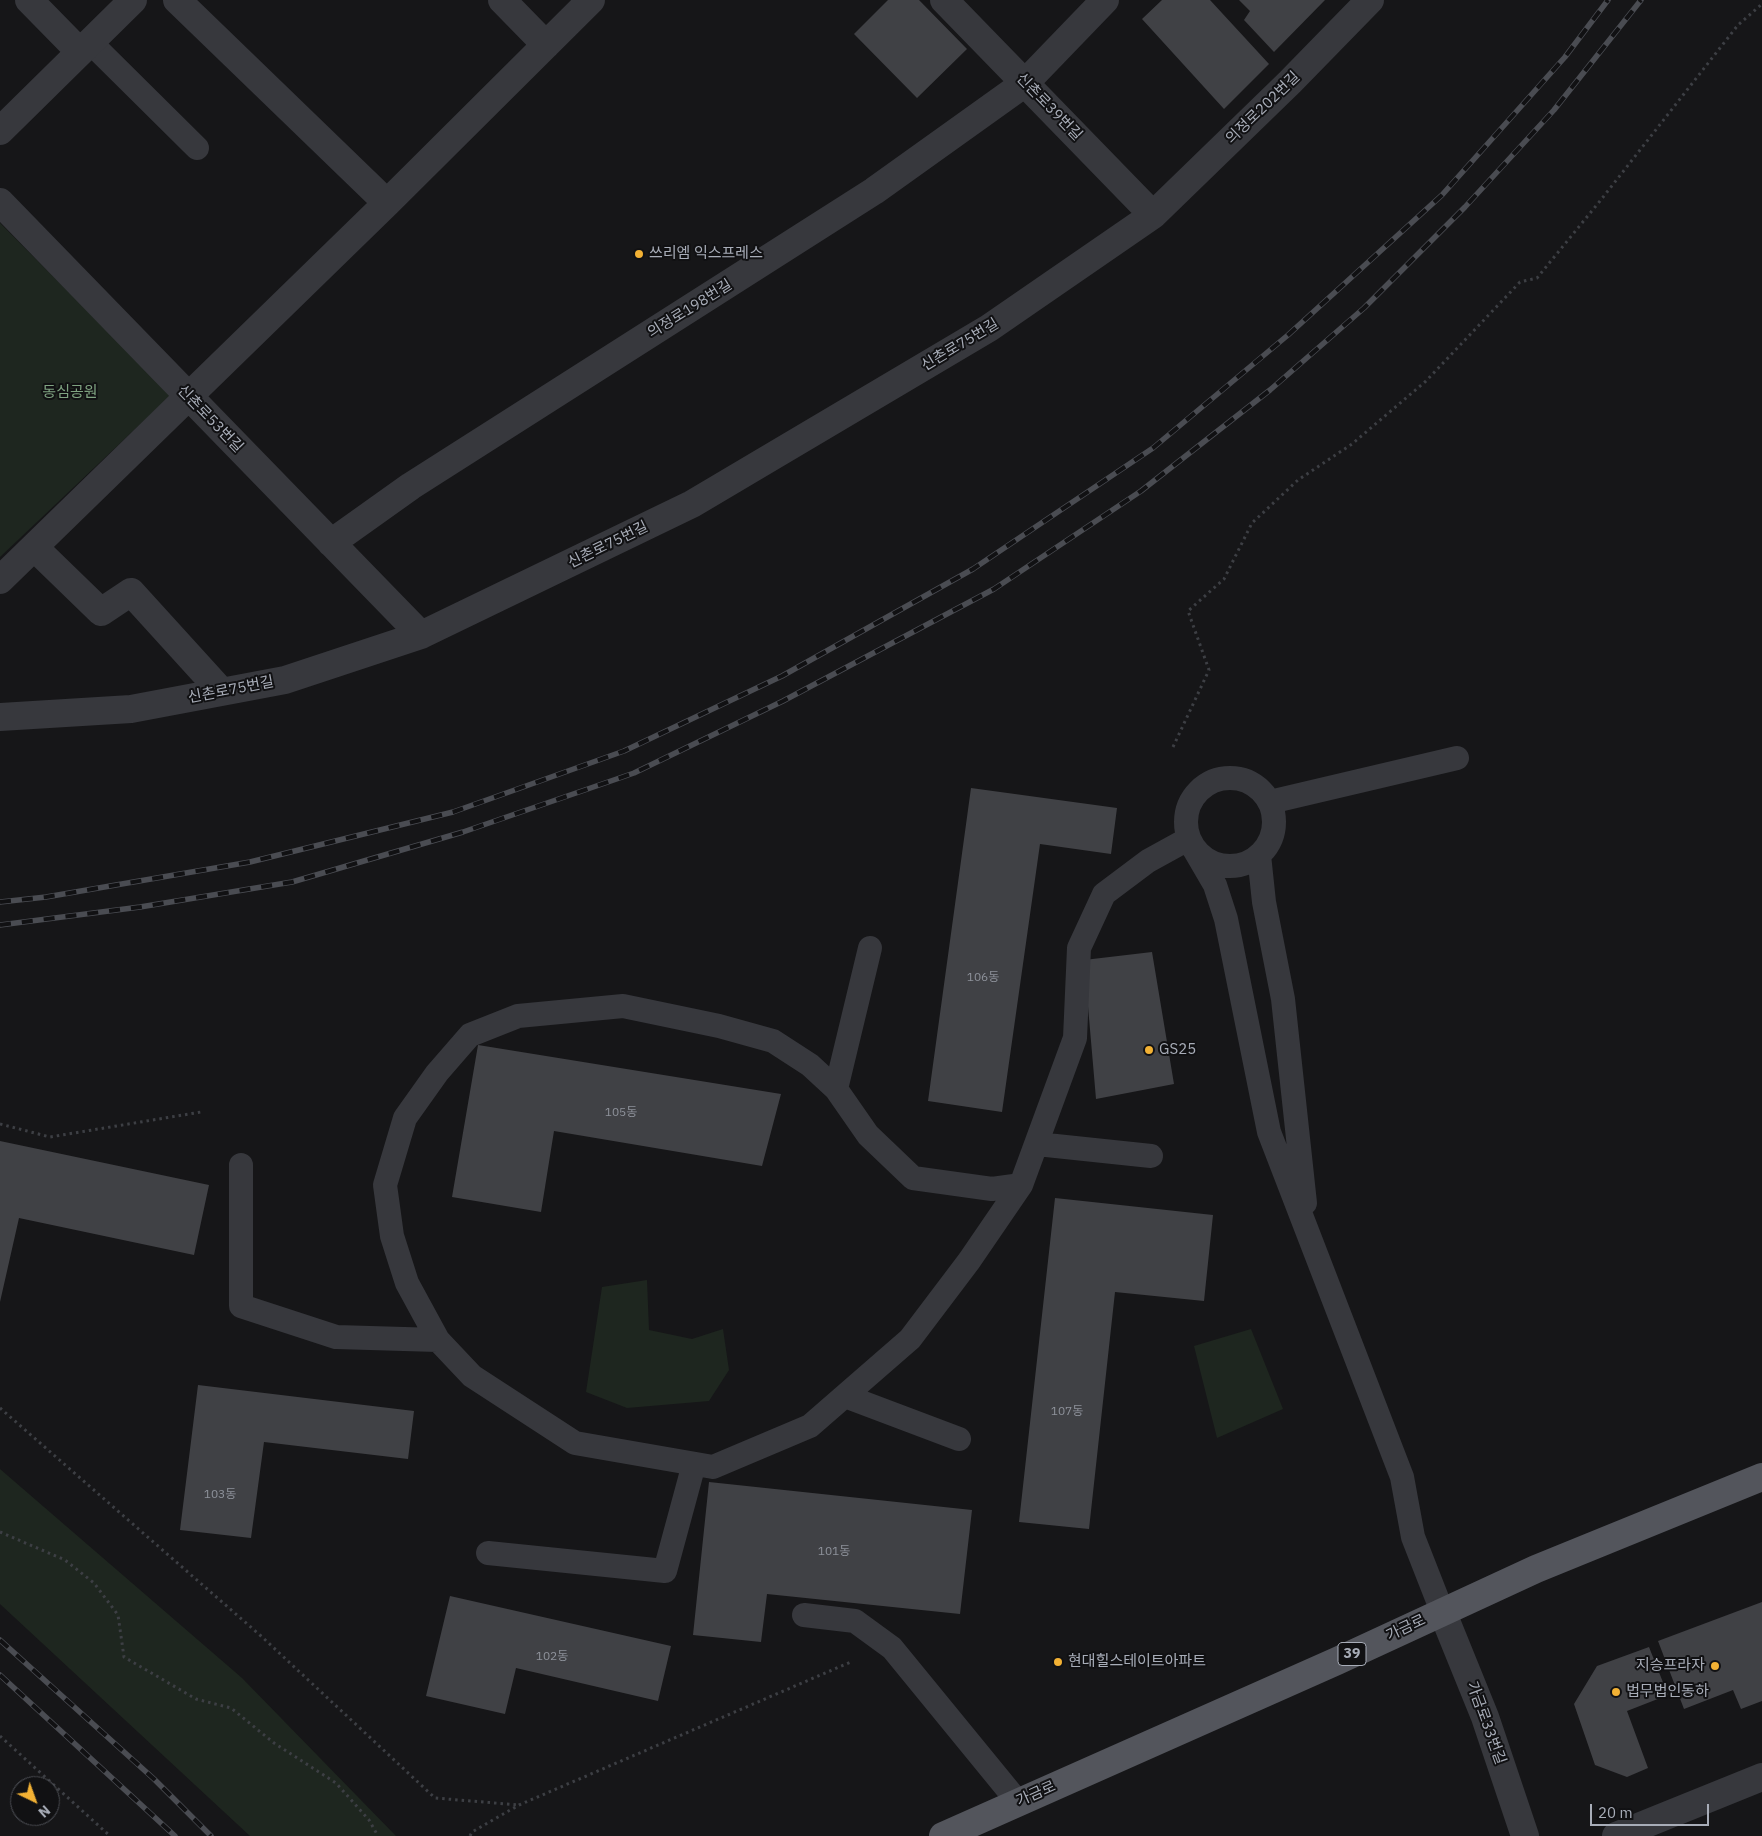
<!DOCTYPE html>
<html>
<head>
<meta charset="utf-8">
<style>
  body { margin:0 }
  #map { position:relative; width:1762px; height:1836px; overflow:hidden; background:#161618; font-family:"IBM Plex Sans",sans-serif }
  canvas { display:block }
  .north { position:absolute; left:10px; top:1776px; width:50px; height:50px; box-sizing:border-box; background:#111113; border:1px solid #4d4f55; border-radius:50%; rotate:138deg; font-size:14px; font-weight:700; line-height:20px; text-align:center; color:#a8adb8 }
  .north::after { content:''; display:block; margin:auto; width:18px; height:22px; background:#f2b134; clip-path:polygon(50% 0,100% 100%,50% 72%,0 100%) }
  .scale { position:absolute; left:1590px; top:1804px; width:119px; height:22px; box-sizing:border-box; border:2px solid #a8adb8; border-top:0; padding-left:6px; font-size:15px; line-height:18px; white-space:nowrap; color:#a8adb8; -webkit-text-stroke:4px #111113; paint-order:stroke }
</style>
</head>
<body>
<div id="map">
<canvas width="1762" height="1836"></canvas>
<div class="north">N</div>
<div class="scale">20 m</div>
</div>
<script>
const context = document.querySelector('canvas').getContext('2d');
context.lineJoin = 'round';
function fill(path, color) {
  context.fillStyle = color;
  context.fill(path, 'evenodd');
}
function toPath(rows) {
  const path = new Path2D();
  for (const r of rows) {
    if (r.length === 3) {
      path.moveTo(r[0] + r[2], r[1]);
      path.arc(r[0], r[1], r[2], 0, 2 * Math.PI);
      continue;
    }
    path.moveTo(r[0], r[1]);
    for (let i = 2; i < r.length; i += 2) path.lineTo(r[i], r[i + 1]);
  }
  return path;
}
function trace(path, color, width, dash) {
  context.strokeStyle = color;
  context.lineWidth = width;
  context.lineCap = dash ? 'butt' : 'round';
  context.setLineDash(dash || []);
  context.stroke(path);
}
function drawText(font, color, halo, rows, align = 'center') {
  context.font = font + ' "IBM Plex Sans","Noto Sans KR",sans-serif';
  context.lineWidth = 4;
  context.setLineDash([]);
  context.textBaseline = 'middle';
  context.strokeStyle = halo;
  context.fillStyle = color;
  for (const [text, x, y, turn = 0] of rows) {
    context.save();
    context.translate(x, y);
    context.rotate((+turn || 0) * Math.PI / 180);
    context.textAlign = isNaN(turn) ? turn : align;
    if (halo) context.strokeText(text, 0, 0);
    context.fillText(text, 0, 0);
    context.restore();
  }
}
const green = toPath([
  [0,223,171,395,0,557],
  [647,1280,649,1330,692,1339,723,1329,729,1370,709,1401,627,1408,586,1392,602,1287],
  [1251,1329,1283,1409,1217,1438,1194,1346],
  [0,1469,242,1678,396,1836,250,1836,0,1604]
]);
const building = toPath([
  [888,0,919,0,967,49,917,98,854,34],
  [1162,0,1210,0,1269,64,1224,109,1142,19],
  [1239,0,1325,0,1274,52,1244,20,1250,11],
  [971,788,1117,808,1111,854,1040,844,1002,1112,928,1101],
  [1152,952,1174,1084,1096,1099,1084,960],
  [478,1045,781,1094,762,1166,554,1131,541,1212,452,1197],
  [0,1141,209,1185,194,1255,19,1218,0,1302],
  [1055,1198,1213,1215,1204,1301,1115,1292,1089,1529,1019,1522],
  [198,1385,414,1411,408,1459,264,1442,251,1538,180,1530],
  [709,1482,972,1510,960,1614,767,1594,761,1642,693,1635],
  [450,1596,671,1646,658,1701,516,1668,505,1714,426,1696],
  [1762,1602,1762,1701,1741,1709,1733,1690,1684,1709,1658,1641],
  [1649,1647,1668,1695,1627,1711,1648,1768,1627,1777,1595,1765,1574,1704,1597,1666]
]);
const path = toPath([
  [1173,747,1209,670,1188,611,1224,579,1252,523,1298,480,1352,444,1426,381,1520,282,1537,278,1600,201,1738,25,1762,4],
  [0,1124,50,1137,201,1112],
  [0,1408,261,1636,435,1798,519,1805],
  [0,1532,65,1560,94,1583,118,1615,124,1657,196,1699,231,1708,274,1743,336,1783,369,1820,378,1836],
  [0,1736,110,1836],
  [470,1836,472,1832,519,1805,853,1661]
]);
const service = toPath([
  [90,42,197,148],
  [1230,822,44],
  [1270,802,1457,758],
  [1194,849,1215,885,1226,919,1269,1132,1402,1477,1413,1537,1442,1611],
  [1259,855,1264,902,1283,999,1305,1203],
  [836,1089,870,948],
  [1037,1144,1151,1156],
  [241,1165,241,1306,336,1337,438,1340],
  [1021,1185,992,1189,913,1178,868,1135,836,1089,810,1065,773,1041,719,1026,623,1006,518,1016,470,1035,437,1073,405,1118,385,1185,392,1236,407,1283,438,1340,472,1376,575,1443,713,1467,810,1426,910,1339,969,1261,1021,1185,1075,1038,1079,948,1104,894,1148,861,1188,839],
  [845,1396,959,1439],
  [488,1553,665,1571,694,1464],
  [804,1615,855,1621,892,1648,1018,1802]
]);
const minor = toPath([
  [29,0,80,52],
  [177,0,387,203],
  [502,0,546,45],
  [944,0,1153,215],
  [0,131,133,0],
  [0,202,421,635],
  [331,543,411,486,874,191,1025,83,1105,0],
  [34,547,101,612,131,592,221,691],
  [0,580,387,203,591,0],
  [0,717,131,709,285,680,421,635,692,504,989,328,1153,215,1290,82,1370,0],
  [1442,1611,1485,1717,1525,1836],
  [1616,1836,1762,1777]
]);
const primary = toPath([
  [943,1836,1337,1661,1536,1569,1762,1477]
]);
const rail = toPath([
  [0,902,46,897,250,862,453,812,624,751,782,676,973,569,1153,448,1288,335,1442,195,1565,57,1608,0],
  [0,925,140,907,292,882,463,832,634,773,783,701,994,589,1141,491,1270,390,1364,308,1465,207,1554,110,1641,0],
  [0,1640,154,1779,211,1836],
  [0,1675,175,1836]
]);
const markers = [
  [639,254,5,"#f2b134"],
  [1149,1050,5,"#f2b134"],
  [1058,1662,5,"#f2b134"],
  [1715,1666,5,"#f2b134"],
  [1616,1692,5,"#f2b134"]
];
const numberNames = [
  ["106동",983,978],
  ["105동",621,1113],
  ["107동",1067,1412],
  ["103동",220,1495],
  ["101동",834,1552],
  ["102동",552,1657]
];
const shields = [
  [1352,1654,28]
];
const shieldNames = [
  ["39",1352,1654]
];
const streetNames = [
  ["신촌로39번길",1049,107,46],
  ["의정로202번길",1263,108,-44],
  ["의정로198번길",690,309,-32],
  ["신촌로75번길",960,345,-31],
  ["신촌로53번길",210,419,46],
  ["신촌로75번길",608,545,-26],
  ["신촌로75번길",231,690,-11],
  ["가금로",1406,1628,-25],
  ["가금로33번길",1486,1723,70],
  ["가금로",1036,1794,-24]
];
const poiNames = [
  ["쓰리엠 익스프레스",649,254],
  ["GS25",1159,1050],
  ["현대힐스테이트아파트",1068,1662],
  ["지승프라자",1705,1666,"right"],
  ["법무법인동하",1626,1692]
];
const parkNames = [
  ["동심공원",70,393]
];
fill(green, '#1e261f');
fill(building, '#404145');
trace(path, '#3d3f44', 3, [2.5, 4]);
trace(service, '#37383d', 24);
trace(minor, '#37383d', 28);
trace(primary, '#53555c', 28);
trace(rail, '#4a4c52', 5.5);
trace(rail, '#111113', 4, [11]);
for (const [x, y, r, color] of markers) {
  const dot = new Path2D();
  dot.arc(x, y, r, 0, 2 * Math.PI);
  context.fillStyle = color;
  context.fill(dot);
  trace(dot, '#111113', 2);
}
drawText('12px', '#8e929b', null, numberNames);
for (const [x, y, w] of shields) {
  const box = new Path2D();
  box.roundRect(x - w / 2, y - 11.5, w, 23, 4);
  context.fillStyle = '#111113';
  context.fill(box);
  trace(box, '#a8adb8', 1);
}
drawText('bold 14px', '#a8adb8', null, shieldNames);
drawText('15px', '#a8adb8', '#111113', streetNames);
drawText('15px', '#a8adb8', '#111113', poiNames, 'left');
drawText('15px', '#7fa381', '#111113', parkNames);
</script>
</body>
</html>
